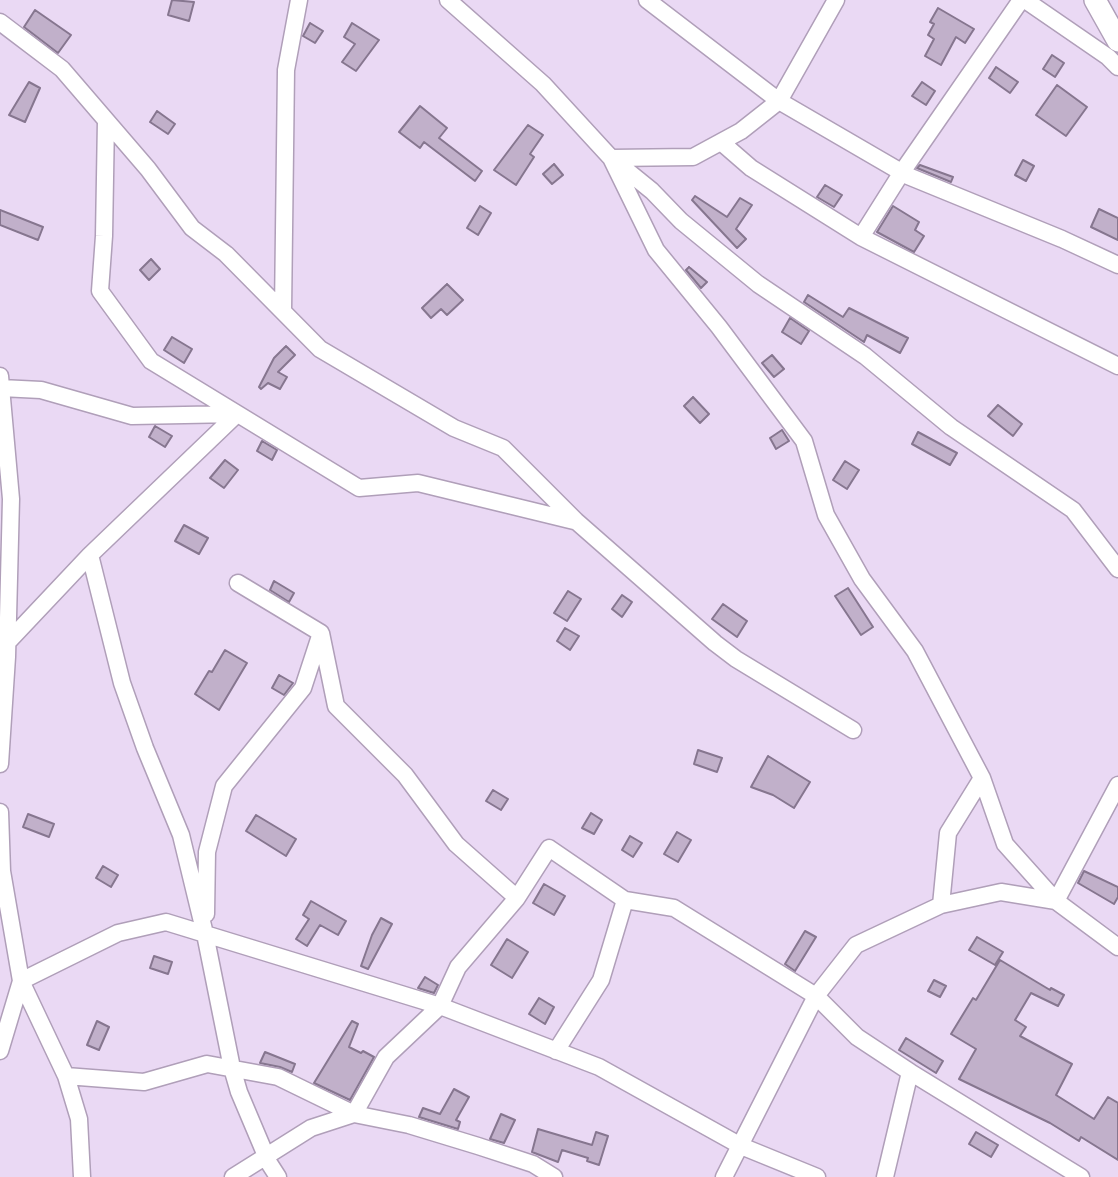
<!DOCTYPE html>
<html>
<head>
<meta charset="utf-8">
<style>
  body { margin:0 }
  canvas { display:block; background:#ead9f4 }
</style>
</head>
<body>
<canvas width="1118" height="1177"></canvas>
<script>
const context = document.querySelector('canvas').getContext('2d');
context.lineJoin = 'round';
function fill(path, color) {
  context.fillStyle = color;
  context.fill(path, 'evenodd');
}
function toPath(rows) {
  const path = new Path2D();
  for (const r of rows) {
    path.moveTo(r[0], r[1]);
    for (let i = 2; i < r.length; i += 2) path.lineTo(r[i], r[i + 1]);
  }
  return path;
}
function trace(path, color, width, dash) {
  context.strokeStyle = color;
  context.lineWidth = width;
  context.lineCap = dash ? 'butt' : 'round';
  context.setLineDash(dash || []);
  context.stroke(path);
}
const building = toPath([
  [172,0,194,2,189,21,168,15,172,0],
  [938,8,974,29,965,43,956,37,941,65,925,56,934,39,928,35,934,24,930,22,938,8],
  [35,10,71,35,58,53,24,27,35,10],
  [310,23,323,31,315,43,303,36,310,23],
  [352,23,379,40,356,71,342,62,355,44,344,37,352,23],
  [1052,55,1064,63,1055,77,1043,69,1052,55],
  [996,67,1018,82,1010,93,989,78,996,67],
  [29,82,40,88,25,122,9,115,29,82],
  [922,82,935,91,926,105,912,96,922,82],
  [1057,85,1087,107,1066,136,1036,115,1057,85],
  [420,106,447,128,439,138,482,171,475,181,424,142,420,148,399,132,420,106],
  [157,111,175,124,168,134,150,122,157,111],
  [528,125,543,135,530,154,534,157,516,185,494,170,528,125],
  [1023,160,1034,166,1026,181,1015,175,1023,160],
  [554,164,563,175,552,184,543,174,554,164],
  [920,165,953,177,951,182,917,168,920,165],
  [825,185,842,195,834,207,817,197,825,185],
  [695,196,727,217,740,198,752,205,736,229,746,239,737,248,692,200,695,196],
  [480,206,491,213,478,235,467,228,480,206],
  [893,206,919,222,915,230,924,236,914,252,877,232,893,206],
  [1099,209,1118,218,1118,240,1091,227,1099,209],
  [0,210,43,227,38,240,0,225,0,210],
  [151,259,160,269,149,280,140,270,151,259],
  [689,267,707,282,701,288,686,270,689,267],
  [447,284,463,300,447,315,441,309,431,318,422,308,447,284],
  [808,295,843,317,849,308,908,338,900,353,867,335,864,342,804,302,808,295],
  [790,318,809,331,801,344,782,332,790,318],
  [172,337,192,349,184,363,164,350,172,337],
  [286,346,295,355,278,372,287,377,280,389,268,383,261,389,259,387,274,358,286,346],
  [772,355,784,369,774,377,762,363,772,355],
  [693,397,709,414,700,423,684,406,693,397],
  [998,405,1022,424,1013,436,988,416,998,405],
  [155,426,172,436,165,447,149,437,155,426],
  [782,430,789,441,776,449,770,438,782,430],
  [918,432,957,453,950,465,912,444,918,432],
  [262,441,277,450,272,460,257,451,262,441],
  [225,460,238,470,224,488,210,478,225,460],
  [845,461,859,470,847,489,833,480,845,461],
  [184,525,208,538,199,554,175,541,184,525],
  [274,581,294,593,289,602,270,590,274,581],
  [848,588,873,627,861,635,835,596,848,588],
  [568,591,581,599,567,621,554,613,568,591],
  [622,595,632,602,622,617,612,609,622,595],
  [723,604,747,621,737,637,712,619,723,604],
  [565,628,579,636,570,650,557,641,565,628],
  [225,650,247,663,219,710,195,694,209,671,212,672,225,650],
  [279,675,293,683,284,695,272,688,279,675],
  [698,750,722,758,717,772,694,764,698,750],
  [768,756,810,782,794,808,773,795,751,787,768,756],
  [493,790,508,799,501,810,486,801,493,790],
  [591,813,602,820,594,834,582,828,591,813],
  [28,814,54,824,49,837,23,827,28,814],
  [256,815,296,839,286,856,246,831,256,815],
  [677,832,691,840,678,862,664,854,677,832],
  [630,836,642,843,633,857,622,850,630,836],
  [103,866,118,875,111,887,96,878,103,866],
  [1084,871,1118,887,1118,897,1114,904,1078,883,1084,871],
  [544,884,565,896,554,915,533,903,544,884],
  [311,901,346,921,338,935,320,925,307,946,296,939,309,919,303,915,311,901],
  [381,918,392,924,368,969,361,966,372,935,381,918],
  [805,931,816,937,795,971,785,964,805,931],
  [977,937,1003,952,995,965,969,950,977,937],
  [507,939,528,952,512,978,491,965,507,939],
  [154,956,172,962,168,974,150,968,154,956],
  [1000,960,1050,990,1051,988,1064,995,1058,1006,1031,993,1015,1020,1026,1027,1020,1036,1072,1064,1056,1095,1094,1119,1108,1097,1118,1103,1118,1160,1081,1137,1079,1141,1050,1123,959,1079,976,1049,951,1034,973,998,976,1000,1000,960],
  [425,977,438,985,434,993,418,988,425,977],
  [934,980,946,986,940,997,928,991,934,980],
  [539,998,554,1007,545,1024,529,1014,539,998],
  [97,1021,109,1027,99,1050,87,1045,97,1021],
  [352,1021,358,1024,349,1047,361,1053,363,1051,374,1057,350,1100,314,1083,352,1021],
  [906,1038,943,1061,936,1073,899,1050,906,1038],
  [265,1052,295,1064,292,1072,280,1067,260,1063,265,1052],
  [454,1089,469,1097,456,1120,460,1122,458,1129,419,1117,423,1108,440,1114,454,1089],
  [501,1114,515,1120,504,1143,490,1139,501,1114],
  [538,1129,592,1145,596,1132,608,1136,599,1165,587,1161,588,1158,562,1150,558,1162,532,1152,538,1129],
  [976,1132,998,1145,991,1157,969,1144,976,1132]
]);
const street = toPath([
  [448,0,543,84,611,158,656,250,719,327,804,441,826,515,862,579,915,651,982,778,1005,844,1056,901,1118,947],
  [647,0,779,101,908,176,1062,239,1118,265],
  [1025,0,1108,57,1118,67],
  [0,22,62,69,148,169,192,228,226,254,320,349,454,428,503,448,576,521,715,643,736,659,853,730],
  [106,120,104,236,100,291,151,361,359,488,418,483,574,521],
  [721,142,751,168,861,237,1118,366],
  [611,158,693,157,741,131,779,101,836,0],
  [615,161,652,191,681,221,758,284,865,356,951,427,1073,510,1118,569],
  [861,237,902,172,1021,0],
  [283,311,286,70,299,0],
  [0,376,11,499,7,657,0,764],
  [1,388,41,390,132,416,237,414],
  [90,555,122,683,145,748,181,835,205,934,232,1068,239,1092,269,1163,278,1177],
  [238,583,321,633,336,706,405,775,456,844,517,898,549,848,625,900,674,908,816,996,857,1037,910,1072,885,1177],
  [5,645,90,555,237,414],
  [0,812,2,871],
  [0,868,2,871,21,981,66,1076,79,1119,82,1177],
  [1056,901,1118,785],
  [941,905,948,833,982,778],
  [206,914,207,852,224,786,303,688,320,636],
  [0,1051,21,981,118,933,166,922,440,1006,599,1067,741,1146,817,1177],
  [556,1051,601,980,625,900],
  [910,1072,1081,1177],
  [66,1076,144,1082,207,1064,278,1077,354,1114,409,1125,478,1146,533,1164,554,1177],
  [233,1177,311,1128,354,1114,386,1057,440,1006,458,967,517,898],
  [724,1177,816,996,856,945,941,905,1001,892,1056,901]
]);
const secondary = toPath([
  [1095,0,1118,41]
]);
fill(building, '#c1b0ca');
trace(building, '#86768f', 2);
trace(street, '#b09fb9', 19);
trace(secondary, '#b09fb9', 24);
trace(street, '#fff', 16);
trace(secondary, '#fff', 21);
</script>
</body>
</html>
